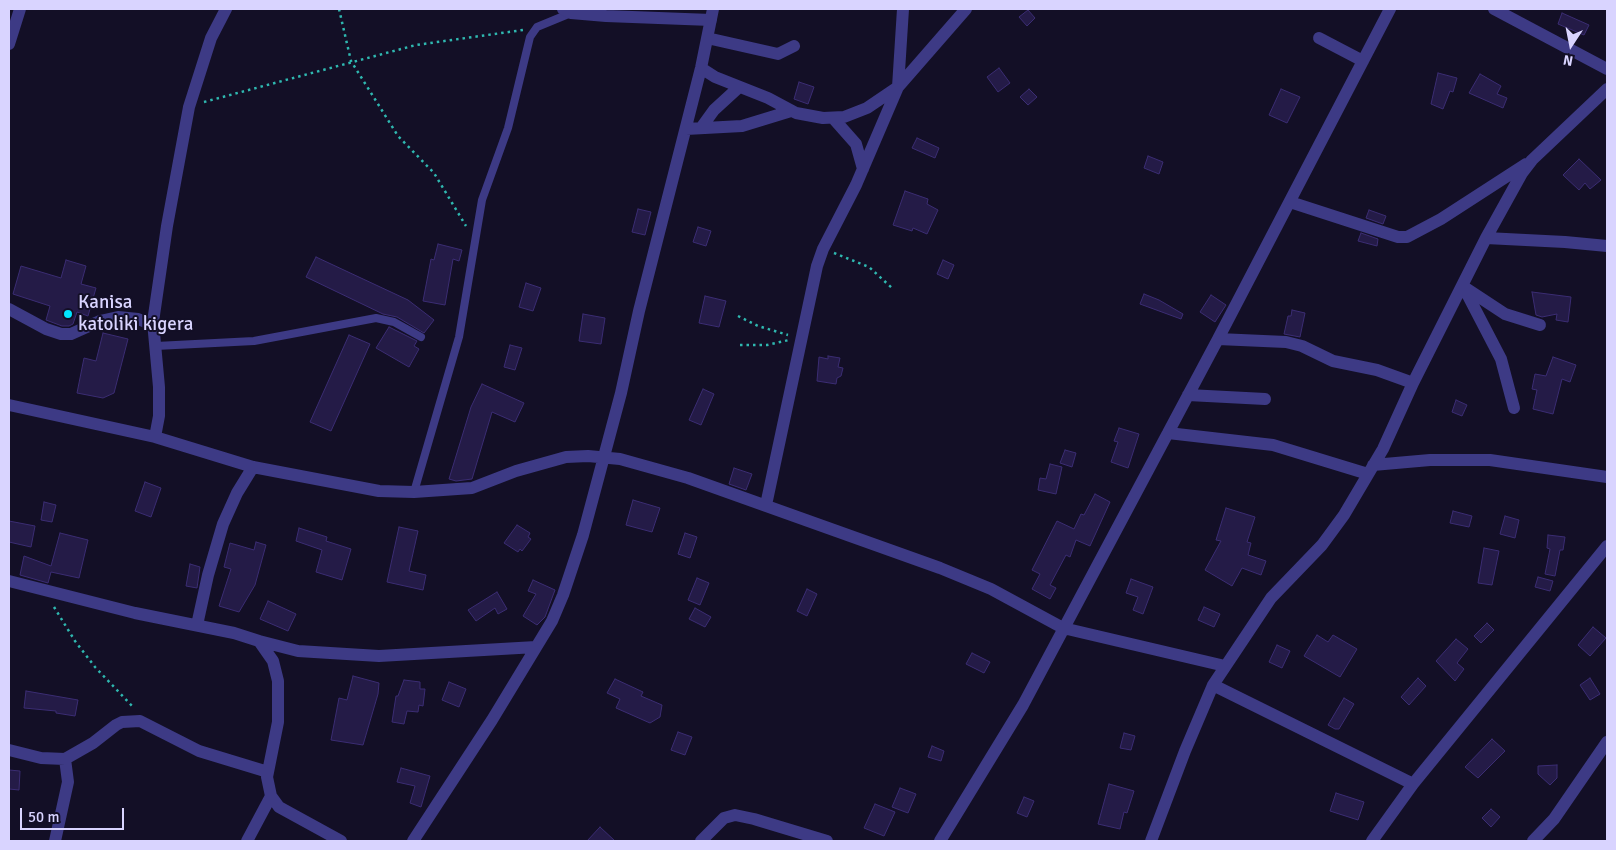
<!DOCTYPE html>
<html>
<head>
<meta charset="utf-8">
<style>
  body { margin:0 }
  #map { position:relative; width:1616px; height:850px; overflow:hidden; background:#130f26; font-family:Signika,sans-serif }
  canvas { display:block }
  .frame { position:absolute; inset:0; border:10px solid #d9d4ff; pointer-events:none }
  .north { position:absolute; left:1546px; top:20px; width:50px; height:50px; -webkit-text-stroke:4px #130f26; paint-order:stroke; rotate:191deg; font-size:14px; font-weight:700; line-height:20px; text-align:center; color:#d9d4ff }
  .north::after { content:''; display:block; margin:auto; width:18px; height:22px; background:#d9d4ff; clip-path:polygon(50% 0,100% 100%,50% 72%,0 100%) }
  .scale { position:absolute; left:20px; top:808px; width:104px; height:22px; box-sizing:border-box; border:2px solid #d9d4ff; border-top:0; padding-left:6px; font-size:15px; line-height:18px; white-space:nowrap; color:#d9d4ff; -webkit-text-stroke:4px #130f26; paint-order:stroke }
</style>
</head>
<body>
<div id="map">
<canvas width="1616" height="850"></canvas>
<div class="frame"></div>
<div class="north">N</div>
<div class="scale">50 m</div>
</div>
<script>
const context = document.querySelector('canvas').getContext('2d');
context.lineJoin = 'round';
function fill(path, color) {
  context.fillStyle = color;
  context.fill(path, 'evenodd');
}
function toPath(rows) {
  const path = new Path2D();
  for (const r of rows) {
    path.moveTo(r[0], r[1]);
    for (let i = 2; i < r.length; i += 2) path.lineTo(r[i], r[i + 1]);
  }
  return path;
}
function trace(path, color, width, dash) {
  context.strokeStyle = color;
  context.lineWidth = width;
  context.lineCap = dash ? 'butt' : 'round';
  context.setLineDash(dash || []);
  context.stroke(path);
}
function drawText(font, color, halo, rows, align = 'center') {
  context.font = font + ' Signika,sans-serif';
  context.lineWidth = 4;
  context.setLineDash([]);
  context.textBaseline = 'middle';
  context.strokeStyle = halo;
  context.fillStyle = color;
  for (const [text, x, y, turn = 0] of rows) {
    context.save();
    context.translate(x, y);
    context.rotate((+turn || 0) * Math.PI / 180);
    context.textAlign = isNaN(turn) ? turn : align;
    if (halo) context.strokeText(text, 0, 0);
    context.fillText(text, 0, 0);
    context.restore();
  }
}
const building = toPath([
  [1028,10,1035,18,1027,26,1019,17,1028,10],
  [1562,13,1589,25,1584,35,1558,24,1562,13],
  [999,68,1010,83,998,92,987,77,999,68],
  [1438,73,1457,78,1453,92,1450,91,1443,109,1431,104,1438,73],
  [1480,74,1501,86,1497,94,1507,98,1503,108,1469,93,1480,74],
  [799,82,814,87,808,104,794,99,799,82],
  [1029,89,1037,97,1028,105,1020,97,1029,89],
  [1281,89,1300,97,1287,123,1269,115,1281,89],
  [917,138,939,148,935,158,912,148,917,138],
  [1148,156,1163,162,1159,174,1144,168,1148,156],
  [1579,159,1601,180,1590,189,1585,183,1579,190,1563,175,1579,159],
  [905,191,928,199,927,204,938,210,927,234,913,228,912,231,893,225,905,191],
  [638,209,651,212,645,235,632,232,638,209],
  [1369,210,1386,216,1383,224,1366,218,1369,210],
  [698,227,711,231,706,246,693,242,698,227],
  [1361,233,1378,239,1377,246,1358,241,1361,233],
  [438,244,462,250,459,261,453,259,445,305,423,301,431,259,434,260,438,244],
  [316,257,408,300,434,320,424,333,397,317,383,314,306,277,316,257],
  [66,260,86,266,81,284,96,288,88,316,77,312,73,324,69,326,62,326,46,320,50,306,13,294,21,266,61,278,66,260],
  [943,260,954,265,948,279,937,274,943,260],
  [526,283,541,288,533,311,519,307,526,283],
  [1532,292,1571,297,1568,322,1556,320,1557,314,1542,317,1536,315,1532,292],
  [1144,294,1159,300,1183,314,1181,319,1140,304,1144,294],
  [1211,295,1226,305,1215,322,1200,312,1211,295],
  [705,296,726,301,719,327,699,323,705,296],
  [1292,310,1305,313,1300,337,1284,334,1288,316,1291,316,1292,310],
  [583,314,605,318,601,344,579,341,583,314],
  [389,327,417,341,414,346,419,349,409,367,376,348,389,327],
  [103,333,128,339,114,393,103,398,77,393,84,358,96,361,103,333],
  [349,335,370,344,331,431,310,422,349,335],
  [510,345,522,348,515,370,504,367,510,345],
  [828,356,840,358,838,367,843,368,841,376,837,378,836,384,817,381,819,357,828,359,828,356],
  [1553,357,1576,365,1570,382,1562,379,1553,414,1533,409,1537,390,1532,389,1535,374,1546,376,1553,357],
  [482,384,524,403,515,422,492,412,472,479,456,481,449,479,471,407,482,384],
  [703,389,714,394,701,425,689,420,703,389],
  [1456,400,1467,405,1462,416,1452,412,1456,400],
  [1119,428,1139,434,1128,468,1111,462,1118,442,1114,441,1119,428],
  [1065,450,1076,453,1072,467,1060,463,1065,450],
  [1050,464,1062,467,1056,494,1038,490,1040,478,1046,479,1050,464],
  [734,468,752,474,746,490,729,484,734,468],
  [145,482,161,488,151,517,135,511,145,482],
  [1095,494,1110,502,1090,546,1076,540,1070,557,1066,555,1050,585,1056,588,1050,599,1032,589,1040,574,1032,570,1057,521,1074,529,1081,514,1084,515,1095,494],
  [633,500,660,508,652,532,626,525,633,500],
  [44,502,56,505,52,522,41,520,44,502],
  [1226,508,1255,517,1247,542,1251,543,1248,555,1266,561,1261,575,1242,568,1232,586,1205,570,1221,541,1216,540,1226,508],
  [1453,511,1472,516,1469,527,1450,523,1453,511],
  [1505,516,1519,520,1515,538,1500,534,1505,516],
  [9,521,35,526,31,547,9,542,9,521],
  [517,525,530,533,528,537,531,539,522,551,520,549,518,552,504,543,517,525],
  [399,527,418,531,409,571,426,575,423,590,387,582,399,527],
  [299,528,327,537,326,541,351,549,342,580,316,572,322,550,296,541,299,528],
  [60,533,88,540,79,578,51,572,48,583,20,575,24,556,51,566,60,533],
  [685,533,697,537,690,558,678,554,685,533],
  [1548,535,1565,537,1563,550,1560,550,1555,576,1545,574,1550,549,1547,548,1548,535],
  [256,542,266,545,255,585,239,612,219,606,231,569,224,567,230,543,254,550,256,542],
  [1484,548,1499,551,1492,585,1478,583,1484,548],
  [190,564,200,567,197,588,186,586,190,564],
  [1538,577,1553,581,1550,591,1535,587,1538,577],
  [697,578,709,583,700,605,688,600,697,578],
  [1131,579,1153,587,1143,614,1133,610,1138,597,1126,593,1131,579],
  [533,580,555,590,545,617,537,625,523,616,536,594,528,591,533,580],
  [807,589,817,594,807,616,797,611,807,589],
  [497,592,507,609,498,614,495,608,476,621,468,610,497,592],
  [268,601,296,614,288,631,260,619,268,601],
  [1204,607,1220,614,1214,627,1198,620,1204,607],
  [695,608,711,617,705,627,689,619,695,608],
  [1487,623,1494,630,1481,643,1474,636,1487,623],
  [1593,627,1606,638,1590,656,1578,645,1593,627],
  [1317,635,1328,642,1333,635,1357,649,1340,677,1304,656,1317,635],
  [1456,639,1468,649,1457,663,1464,669,1455,681,1436,661,1456,639],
  [1277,645,1290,651,1282,668,1269,662,1277,645],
  [972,653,990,662,984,673,966,664,972,653],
  [353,676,379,683,378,694,363,745,331,740,339,698,347,700,353,676],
  [1418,678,1426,686,1409,705,1401,697,1418,678],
  [1590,678,1600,694,1590,700,1580,685,1590,678],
  [615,679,643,692,641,696,662,705,660,717,650,723,616,708,620,699,607,693,615,679],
  [404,680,420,682,420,689,425,689,423,706,419,705,418,712,407,711,404,724,392,722,396,696,398,696,404,680],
  [449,682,466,689,459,707,442,700,449,682],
  [26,691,78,700,75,716,56,713,56,711,24,708,26,691],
  [1344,698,1354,704,1339,729,1335,729,1328,725,1344,698],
  [678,732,692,737,685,755,671,750,678,732],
  [1124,733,1135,736,1131,750,1120,748,1124,733],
  [1492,739,1505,751,1478,778,1465,767,1492,739],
  [932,746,944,751,941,761,928,757,932,746],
  [1557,765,1557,778,1550,785,1538,774,1538,766,1557,765],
  [401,768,430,776,421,807,410,803,415,786,397,782,401,768],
  [9,770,20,771,19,790,9,789,9,770],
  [1109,784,1134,791,1127,813,1124,812,1120,829,1098,824,1109,784],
  [900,788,916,794,908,813,892,807,900,788],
  [1336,793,1364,802,1358,820,1330,811,1336,793],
  [1024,797,1034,801,1027,817,1017,813,1024,797],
  [875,804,895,812,884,836,864,828,875,804],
  [1491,809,1500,817,1491,827,1482,818,1491,809],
  [600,827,615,841,587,841,600,827]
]);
const path = toPath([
  [339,9,351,61,398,136,434,173,466,226],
  [204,102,416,45,523,30],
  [834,253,869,267,892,288],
  [738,316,758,326,788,335],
  [740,345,767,345,789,340],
  [54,607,75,641,95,667,134,708]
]);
const service = toPath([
  [156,346,254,341,376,318,394,322,421,337],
  [414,492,459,337,482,200,508,128,530,37,537,27,571,13]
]);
const minor = toPath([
  [563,9,571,13,606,16,711,20],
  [1494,9,1607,69],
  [707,38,778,54,794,46],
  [1319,38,1363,61],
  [9,44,20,9],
  [701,68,715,77,768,98,796,113,823,118,844,117,867,108,898,87,966,9],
  [833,118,856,144,863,169],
  [701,128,714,110,738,88],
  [686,129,742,126,791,111],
  [1290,202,1398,237,1407,237,1441,219,1526,164],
  [1486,238,1565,242,1607,246],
  [1463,286,1501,359,1514,408],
  [1467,289,1505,314,1540,325],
  [9,309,46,329,61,334,71,334,100,321,118,317,138,319,153,325],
  [1218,339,1286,342,1302,346,1333,361,1377,370,1413,383],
  [1188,395,1265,399],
  [9,405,155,437,253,467,379,491,414,492,472,488,516,471,566,457,588,456,620,459,688,478,940,568,991,589,1063,628,1225,666],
  [1168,433,1273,445,1368,474],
  [155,437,159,416,159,387,153,322,167,226,189,107,211,38,226,9],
  [1373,465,1430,460,1490,460,1607,477],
  [766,505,817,266,823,249,856,185,898,87,903,9],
  [9,581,135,613,234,633,259,641,273,661,278,681,278,722,267,777,271,796,279,807,341,841],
  [197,625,208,575,223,524,237,493,253,467],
  [259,641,298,651,379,656,536,647],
  [1213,685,1413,784],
  [9,750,41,758,65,759,93,743,116,725,122,722,140,721,199,751,268,772],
  [55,841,68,782,65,759],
  [247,841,271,796],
  [413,841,492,720,552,621,563,595,583,535,621,393,639,311,701,68,713,9],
  [701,841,724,818,735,815,754,819,827,841],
  [940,841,1023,705,1218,339,1390,9],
  [1151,841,1185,751,1213,685,1271,598,1322,545,1344,515,1383,449,1413,383,1486,238,1522,173,1532,160,1607,89],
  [1372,841,1413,784,1607,546],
  [1533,841,1554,819,1607,742]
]);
const markers = [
  [68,314,5,"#00e5ff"]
];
const poiNames = [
  ["Kanisa",78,303],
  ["katoliki kigera",78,325]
];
fill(building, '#241b47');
trace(building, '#3b2d73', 1);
trace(path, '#2fb8b0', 2.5, [2.5, 4]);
trace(service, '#3d3a85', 8);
trace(minor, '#3d3a85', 12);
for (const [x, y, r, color] of markers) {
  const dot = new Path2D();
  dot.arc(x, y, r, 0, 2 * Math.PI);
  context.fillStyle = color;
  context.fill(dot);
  trace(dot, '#130f26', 2);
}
drawText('19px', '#d9d4ff', '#130f26', poiNames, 'left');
</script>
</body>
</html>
